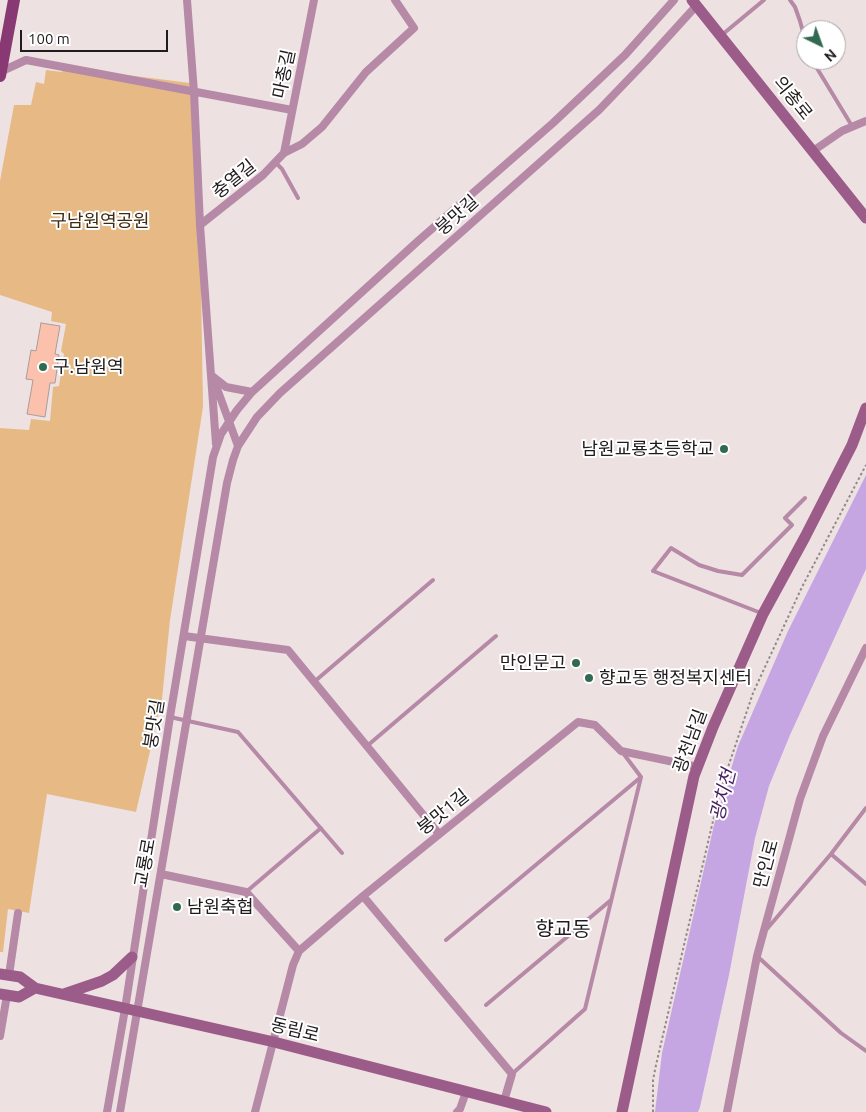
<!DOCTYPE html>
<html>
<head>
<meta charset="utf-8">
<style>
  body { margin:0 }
  #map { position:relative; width:866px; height:1112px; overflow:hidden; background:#eee1e2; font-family:Ubuntu,sans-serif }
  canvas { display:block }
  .north { position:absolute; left:796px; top:20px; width:50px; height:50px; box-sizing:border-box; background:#fff; border:1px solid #a6a4a4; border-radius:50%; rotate:138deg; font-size:14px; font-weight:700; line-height:20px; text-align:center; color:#201b1c }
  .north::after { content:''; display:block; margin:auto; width:18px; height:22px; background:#326951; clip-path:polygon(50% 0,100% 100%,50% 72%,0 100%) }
  .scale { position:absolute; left:20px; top:30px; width:148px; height:22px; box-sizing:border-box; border:2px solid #201b1c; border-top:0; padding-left:6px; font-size:15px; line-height:18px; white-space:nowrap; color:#201b1c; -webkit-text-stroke:4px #fff; paint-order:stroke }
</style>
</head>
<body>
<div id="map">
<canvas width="866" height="1112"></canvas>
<div class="north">N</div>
<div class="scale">100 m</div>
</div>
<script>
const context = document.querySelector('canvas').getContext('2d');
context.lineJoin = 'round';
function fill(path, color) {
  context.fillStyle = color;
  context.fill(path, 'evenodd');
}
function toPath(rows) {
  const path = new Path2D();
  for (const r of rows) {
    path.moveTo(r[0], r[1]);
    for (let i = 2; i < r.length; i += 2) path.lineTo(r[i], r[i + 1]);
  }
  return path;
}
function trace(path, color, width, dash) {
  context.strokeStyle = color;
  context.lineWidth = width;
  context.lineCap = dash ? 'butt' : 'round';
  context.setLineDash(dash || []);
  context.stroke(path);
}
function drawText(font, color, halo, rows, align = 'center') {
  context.font = font + ' Ubuntu,"Noto Sans KR",sans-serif';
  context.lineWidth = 4;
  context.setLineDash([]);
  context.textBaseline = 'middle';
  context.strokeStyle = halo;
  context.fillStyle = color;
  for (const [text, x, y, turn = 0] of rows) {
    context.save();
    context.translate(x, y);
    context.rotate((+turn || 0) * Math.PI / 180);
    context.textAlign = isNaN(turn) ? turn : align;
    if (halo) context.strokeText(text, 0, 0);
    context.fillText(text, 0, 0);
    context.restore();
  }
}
const green = toPath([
  [64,67,190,83,200,225,203,407,170,620,162,699,136,812,47,794,29,913,8,909,3,952,0,952,0,428,29,430,31,419,50,421,53,387,59,386,64,354,61,351,66,324,51,321,52,312,0,295,0,181,14,105,31,105,36,82,44,84,46,70,62,72]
]);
const water = toPath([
  [866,475,866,569,790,735,769,786,755,838,729,975,700,1107,698,1112,655,1112,662,1053,714,825,738,746,788,631]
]);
const building = toPath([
  [41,323,60,326,55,354,59,355,55,383,50,383,45,417,27,414,33,380,26,379,31,350,36,351,41,323]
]);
const path = toPath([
  [653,1112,653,1080,656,1065,720,791,753,693,802,587,866,465]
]);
const lane = toPath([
  [790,0,795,7,800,21,806,43],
  [723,34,764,0],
  [812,60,852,126],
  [276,163,282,169,298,198],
  [761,613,653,571,671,548,699,565,718,571,742,575,792,525,785,518,805,498],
  [314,682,433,580],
  [170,717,238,732,342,853],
  [367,746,496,636],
  [831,854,866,884],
  [246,892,321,828],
  [766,930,831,854,866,808],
  [446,940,641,777],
  [757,956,841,1033,866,1051],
  [486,1005,611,900],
  [512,1074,585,1009,641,777,623,753]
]);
const street = toPath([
  [187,0,194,92,200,225,216,444],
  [0,72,26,60,292,110],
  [813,151,842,131,866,121],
  [284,153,314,0],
  [200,225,263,175,284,153,302,144,322,127,366,72,414,28,395,0],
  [212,376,226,387,252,392],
  [215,383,238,446],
  [184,636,288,650,439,834],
  [161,874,246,892,299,951],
  [363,896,512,1074,504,1101],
  [9,975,18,913],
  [0,1036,7,995],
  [107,1112,125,1009,170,717,213,457,221,434,237,410,252,392,418,241,553,123,625,55,674,0],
  [120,1112,227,483,233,460,238,446,257,417,280,393,599,110,647,60,697,5],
  [255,1112,293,965,299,951,363,896,578,722,595,725,621,751,698,767],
  [457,1112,460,1109,466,1092],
  [727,1112,757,956,800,799,823,736,866,648]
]);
const secondary = toPath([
  [692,0,866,218],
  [0,974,20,977,35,988,274,1042,546,1112],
  [0,994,19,997,35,988],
  [64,994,102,981,113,975,132,957],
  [622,1112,694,776,713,727,763,614,805,537,852,445,866,408]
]);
const primary = toPath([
  [0,76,14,0]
]);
const markers = [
  [43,367,5,"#326951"],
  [724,449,5,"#326951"],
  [576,663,5,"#326951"],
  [589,678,5,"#326951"],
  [177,907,5,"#326951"]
];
const streetNames = [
  ["마총길",284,74,-78],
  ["의총로",793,98,51],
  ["충열길",234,179,-39],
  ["붕맛길",457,215,-42],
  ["붕맛길",154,724,-81],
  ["광천남길",690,741,-70],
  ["붕맛1길",443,812,-39],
  ["교룡로",145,863,-80],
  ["만인로",766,864,-75],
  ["동림로",295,1030,14]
];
const parkNames = [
  ["구남원역공원",100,221]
];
const poiNames = [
  ["구.남원역",53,367],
  ["남원교룡초등학교",714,449,"right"],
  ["만인문고",566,663,"right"],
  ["향교동 행정복지센터",599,678],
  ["남원축협",187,907]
];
const waterNames = [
  ["광치천",723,795,-76]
];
const quarterNames = [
  ["향교동",563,929]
];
fill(green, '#e7ba85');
fill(water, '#c5a5e2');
fill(building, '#fbc1ad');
trace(building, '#a89c99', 1);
trace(path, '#92898a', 2, [2.5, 2.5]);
trace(lane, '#b689a7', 4);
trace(street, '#b689a7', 8);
trace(secondary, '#9c5c89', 11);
trace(primary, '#883973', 12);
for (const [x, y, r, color] of markers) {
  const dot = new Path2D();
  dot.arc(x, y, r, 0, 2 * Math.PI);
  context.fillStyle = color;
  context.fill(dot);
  trace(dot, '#fff', 2);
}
drawText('18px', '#201b1c', '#fff', streetNames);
drawText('18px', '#3f2b12', '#fff', parkNames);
drawText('18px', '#201b1c', '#fff', poiNames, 'left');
drawText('italic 19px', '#461d63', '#fff', waterNames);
drawText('20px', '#201b1c', '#fff', quarterNames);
</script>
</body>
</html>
